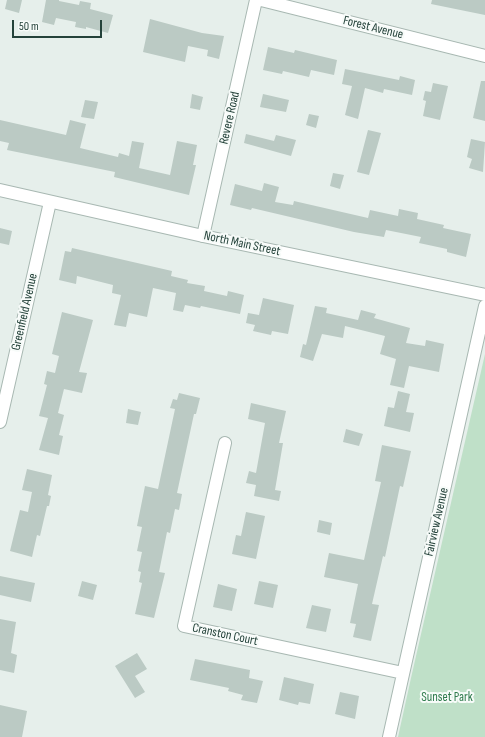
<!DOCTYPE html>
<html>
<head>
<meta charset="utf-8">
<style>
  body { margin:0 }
  #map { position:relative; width:485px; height:737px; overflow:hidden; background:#e6efeb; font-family:"Sofia Sans Condensed",sans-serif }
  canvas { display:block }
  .scale { position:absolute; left:12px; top:20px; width:90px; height:18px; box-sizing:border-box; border:2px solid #24423a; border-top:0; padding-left:5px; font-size:12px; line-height:14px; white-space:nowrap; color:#24423a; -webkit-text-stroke:3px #f7fbf9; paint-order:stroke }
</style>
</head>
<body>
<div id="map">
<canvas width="485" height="737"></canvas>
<div class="scale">50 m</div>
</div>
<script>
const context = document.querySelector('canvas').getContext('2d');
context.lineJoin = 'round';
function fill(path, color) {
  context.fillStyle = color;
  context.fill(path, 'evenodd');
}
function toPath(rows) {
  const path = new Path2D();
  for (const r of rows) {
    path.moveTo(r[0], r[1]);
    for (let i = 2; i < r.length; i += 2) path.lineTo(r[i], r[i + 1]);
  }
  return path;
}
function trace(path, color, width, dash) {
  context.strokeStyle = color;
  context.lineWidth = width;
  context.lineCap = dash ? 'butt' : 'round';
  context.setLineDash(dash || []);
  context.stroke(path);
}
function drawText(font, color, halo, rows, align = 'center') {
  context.font = font + ' "Sofia Sans Condensed",sans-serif';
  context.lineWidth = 4;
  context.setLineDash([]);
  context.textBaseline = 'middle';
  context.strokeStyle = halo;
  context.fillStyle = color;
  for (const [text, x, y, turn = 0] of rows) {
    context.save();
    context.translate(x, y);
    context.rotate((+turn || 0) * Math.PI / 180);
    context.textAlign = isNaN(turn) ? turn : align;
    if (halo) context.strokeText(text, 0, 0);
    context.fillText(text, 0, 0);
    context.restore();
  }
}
const green = toPath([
  [485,354,485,737,398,737,411,678]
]);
const building = toPath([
  [7,0,22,0,19,13,5,9],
  [46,0,59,0,59,1,79,5,80,1,91,3,90,9,113,15,108,33,86,27,86,29,75,27,76,22,56,18,54,25,42,22],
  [432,0,485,0,485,15,431,4],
  [150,19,202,33,224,36,219,59,207,56,208,50,188,46,185,62,143,52],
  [268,47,294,53,295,50,337,60,334,75,311,70,309,77,283,71,282,74,263,70],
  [345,69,399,80,400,76,415,80,412,95,384,89,383,93,365,88,358,119,345,115,352,86,342,84],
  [481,81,485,81,485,121,473,118],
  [433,83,448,86,440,120,423,116,426,101,423,100,425,91,431,92],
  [192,94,203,97,200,110,190,108],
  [263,94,289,100,286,112,260,107],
  [85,100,98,102,94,119,81,117],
  [309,114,319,116,316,128,306,125],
  [0,120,66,135,70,120,86,124,80,148,118,157,119,153,129,156,132,141,144,143,139,168,170,175,177,141,197,145,193,165,196,165,189,195,114,177,115,172,7,150,9,143,0,141],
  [368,130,381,133,369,175,357,172],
  [246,134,274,141,276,135,296,140,291,156,244,143],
  [471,139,485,142,483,172,469,168,472,159,467,157],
  [333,173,344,175,340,189,330,186],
  [264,183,279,187,275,202,293,205,294,201,368,218,370,210,398,216,399,209,418,213,417,219,444,225,443,228,471,234,466,257,447,252,447,249,419,243,421,237,386,230,384,237,354,232,252,208,251,210,230,205,235,184,262,191],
  [0,228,12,231,9,245,0,243],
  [72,248,172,271,171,276,188,280,187,283,205,286,204,291,227,296,228,291,244,295,240,314,201,306,200,308,185,305,183,312,173,310,176,293,153,288,147,317,129,313,126,327,114,325,121,295,112,293,113,285,77,276,76,284,59,280,65,251,71,252],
  [263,298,294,305,288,334,272,331,271,335,253,331,255,325,246,323,248,313,259,315],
  [315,306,327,308,326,313,358,320,361,310,376,314,374,318,410,328,406,343,425,346,426,340,444,344,439,372,409,366,404,388,390,385,396,359,380,354,385,336,345,326,343,338,322,334,313,361,300,357,303,344,306,345],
  [62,312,93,320,79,372,87,373,82,393,64,389,58,413,64,415,59,435,63,436,59,455,39,450,48,418,39,416,47,385,44,384,47,371,55,373,59,356,52,354],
  [398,391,410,394,406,412,414,413,410,432,384,426,388,407,394,408],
  [179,393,200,398,196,414,194,414,177,493,182,494,179,510,175,509,170,533,167,532,159,572,165,573,154,618,135,614,142,583,139,582,141,572,138,571,142,552,137,551,142,527,137,526,145,486,158,489,175,409,170,408,173,399,177,400],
  [251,403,286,411,279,443,283,443,275,490,281,491,279,501,254,496,256,485,246,483,249,471,256,473,265,423,248,419],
  [128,409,141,412,138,425,126,423],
  [346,429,363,434,359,446,343,442],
  [382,445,411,451,403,487,400,486,385,557,383,556,372,604,379,605,371,641,353,637,356,624,350,623,358,584,324,577,329,553,364,560,381,482,375,481],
  [27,469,52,475,48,495,51,496,49,506,47,506,40,536,37,535,32,557,10,551,20,510,28,512,32,492,22,490],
  [246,512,265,516,256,559,232,554,236,535,241,536],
  [319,520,332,523,330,535,317,532],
  [0,576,35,583,31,602,0,595],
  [82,581,97,585,93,600,78,596],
  [259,581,278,585,273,608,254,604],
  [218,584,237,589,232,611,213,607],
  [312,605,331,609,326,632,306,628],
  [0,619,16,622,11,653,17,655,14,673,0,670],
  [137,653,147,669,135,676,145,692,135,698,115,666],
  [195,659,250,670,249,678,263,681,257,703,241,700,243,695,228,691,229,688,190,680],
  [284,677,314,684,310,704,299,702,298,705,279,700],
  [340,692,359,696,355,719,335,714],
  [0,705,27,711,22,737,0,737]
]);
const minor = toPath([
  [261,0,485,56],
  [203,236,256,0],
  [0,422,50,202],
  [225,443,184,626,403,673],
  [389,737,485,306]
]);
const tertiary = toPath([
  [0,190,203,236,485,295]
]);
const streetNames = [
  ["Forest Avenue",373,28,14],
  ["Revere Road",230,118,-77],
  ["North Main Street",242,244,12],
  ["Greenfield Avenue",25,312,-77],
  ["Fairview Avenue",437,522,-77],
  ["Cranston Court",225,635,12]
];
const parkNames = [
  ["Sunset Park",447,698]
];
fill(green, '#bfe0c8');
fill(building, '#bbcac4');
trace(minor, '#a8b8b2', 14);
trace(tertiary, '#a8b8b2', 14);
trace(minor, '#fff', 12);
trace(tertiary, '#fff', 12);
drawText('13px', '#24423a', '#f7fbf9', streetNames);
drawText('13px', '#2d7a4b', '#f7fbf9', parkNames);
</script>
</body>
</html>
